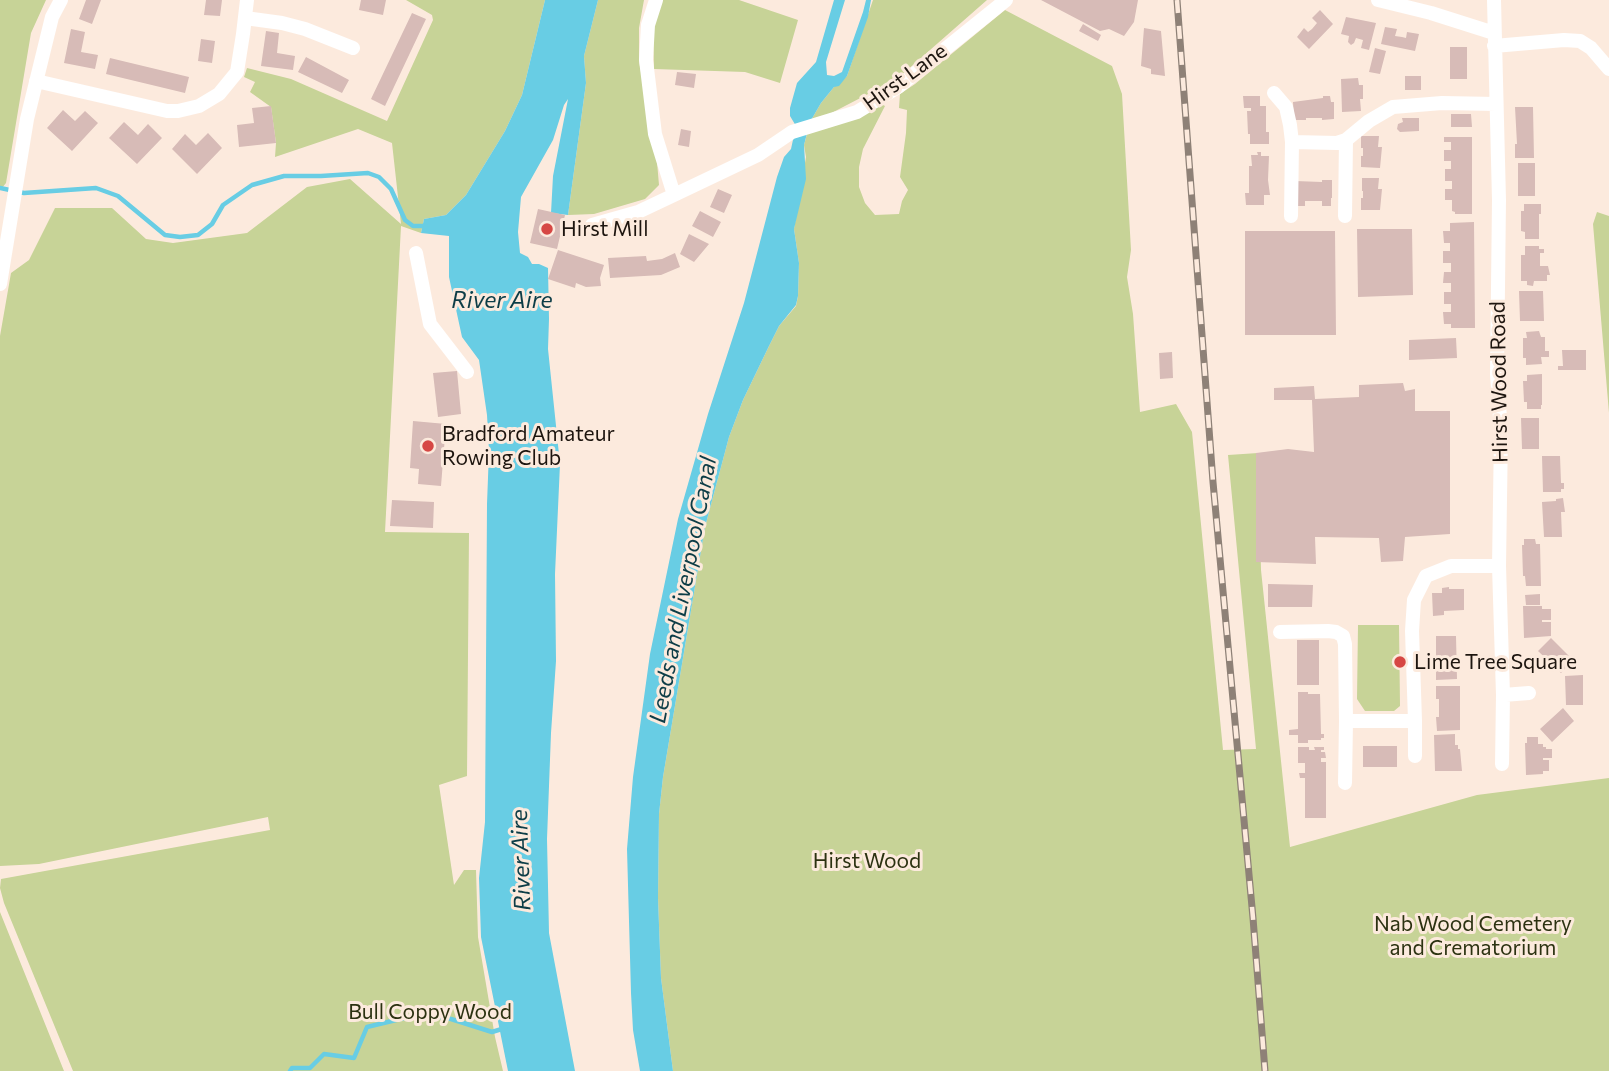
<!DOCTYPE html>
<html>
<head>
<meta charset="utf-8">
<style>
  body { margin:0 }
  canvas { display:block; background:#fceadd }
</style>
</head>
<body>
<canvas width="1609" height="1071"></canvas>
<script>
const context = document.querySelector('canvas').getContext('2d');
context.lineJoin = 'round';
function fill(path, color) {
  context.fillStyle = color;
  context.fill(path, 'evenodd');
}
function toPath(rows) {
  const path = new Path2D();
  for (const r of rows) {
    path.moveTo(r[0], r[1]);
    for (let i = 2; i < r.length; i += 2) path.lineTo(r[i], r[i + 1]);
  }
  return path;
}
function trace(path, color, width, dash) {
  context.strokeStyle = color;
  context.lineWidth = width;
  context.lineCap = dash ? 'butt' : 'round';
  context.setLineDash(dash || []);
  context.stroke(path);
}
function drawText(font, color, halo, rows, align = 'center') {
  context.font = font + ' Commissioner,sans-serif';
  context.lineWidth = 6;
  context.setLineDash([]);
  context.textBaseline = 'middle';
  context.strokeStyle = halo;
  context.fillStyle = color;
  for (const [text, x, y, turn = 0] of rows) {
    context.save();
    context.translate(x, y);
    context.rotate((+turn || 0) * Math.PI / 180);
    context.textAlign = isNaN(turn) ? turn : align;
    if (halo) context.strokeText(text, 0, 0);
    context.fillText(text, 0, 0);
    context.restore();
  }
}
const green = toPath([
  [0,0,46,0,31,33,6,183,2,188,0,188],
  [406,0,545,0,522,95,505,131,466,195,446,215,424,219,421,233,401,226,385,532,469,533,467,776,439,785,454,885,464,870,476,870,478,937,495,1037,503,1071,73,1071,4,903,0,888,1,879,270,830,268,817,39,864,0,866,0,336,11,273,29,260,55,208,112,208,146,239,173,243,247,233,307,187,350,179,401,224,392,143,358,129,275,157,276,143,271,107,250,92,255,82,244,77,247,68,291,79,387,121,433,20,432,15],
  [598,0,644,0,639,28,639,61,657,162,659,185,645,199,594,214,568,215,586,83,584,56],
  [659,0,739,0,798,20,780,83,745,72,654,69,653,26],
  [873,0,987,0,897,79,818,120,810,122,821,103,834,87,847,76],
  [1005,10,1112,66,1122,94,1131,250,1127,277,1133,314,1140,412,1176,404,1192,432,1223,750,1256,749,1228,455,1258,453,1261,570,1290,847,1477,795,1609,778,1609,1071,673,1071,661,978,658,898,659,814,663,777,705,527,729,437,743,400,769,346,779,326,796,306,798,296,799,263,794,229,806,157,804,145,807,134,881,104,885,106,863,149,859,167,859,187,865,203,875,215,899,214,902,201,908,190,900,177,906,133,907,110,899,108,900,94,915,84],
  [1597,212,1609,216,1609,413,1593,224],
  [1358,625,1399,625,1400,706,1394,711,1365,711,1357,699],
  [0,912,64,1071,0,1071]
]);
const water = toPath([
  [545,0,598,0,584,56,586,83,568,215,551,213,553,176,568,99,564,105,553,140,521,197,518,232,520,253,528,257,532,264,539,264,548,268,549,319,548,349,560,464,555,574,556,661,551,733,547,839,549,933,575,1071,508,1071,481,937,479,878,485,822,487,504,489,451,487,415,479,360,462,337,449,277,449,236,421,233,424,219,446,215,466,195,505,131,522,95],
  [834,0,845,0,826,62,827,75,834,76,842,72,863,12,866,0,871,0,868,17,847,76,839,86,834,87,821,103,810,122,804,145,806,179,794,229,799,263,798,296,796,305,779,326,769,346,743,400,729,437,705,527,663,777,659,814,658,898,661,978,673,1071,640,1071,633,1030,631,993,627,849,633,777,650,654,678,519,708,414,744,303,777,177,784,157,791,149,796,126,790,116,790,108,797,83,816,62]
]);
const stream = toPath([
  [0,188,24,193,96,188,118,196,165,235,180,237,198,235,212,224,223,205,252,185,284,176,321,176,368,173,379,177,391,189,405,220,413,226,426,226],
  [290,1071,292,1068,310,1068,324,1054,354,1058,367,1027,421,1014,451,1019,492,1032,505,1028]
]);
const building = toPath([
  [86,0,101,0,92,24,79,19],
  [206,0,222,0,220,16,204,15],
  [361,0,386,0,383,15,359,10],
  [1041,0,1138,0,1134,22,1124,36,1109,29,1100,31],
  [1320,10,1333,24,1309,49,1297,37,1304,28,1308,32,1312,29,1317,23,1312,18],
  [412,13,426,19,385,106,371,99],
  [1346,17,1376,23,1369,50,1361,48,1363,40,1356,38,1354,43,1351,45,1348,42,1349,36,1341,34],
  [1083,24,1101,35,1098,41,1079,31],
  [1385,27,1397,29,1395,36,1402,37,1406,38,1407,32,1419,34,1415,51,1381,44],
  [1144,28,1161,31,1165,76,1151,74,1151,69,1141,66],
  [71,29,85,32,81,52,98,55,95,69,64,63],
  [266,31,279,33,277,53,295,56,293,70,261,66],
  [201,39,215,41,212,63,198,61],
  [1450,47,1467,47,1467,79,1450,79],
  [1375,48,1386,51,1380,74,1369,72],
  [306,57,349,80,342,93,298,72],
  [110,58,189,77,185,93,106,74],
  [677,72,696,74,694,88,675,85],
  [1405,76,1421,76,1421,90,1405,90],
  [1358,78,1359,85,1363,85,1363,99,1360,99,1361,111,1342,112,1341,79],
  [1243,96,1260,96,1260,106,1266,106,1266,132,1269,132,1269,144,1250,144,1250,134,1248,134,1247,111,1251,111,1251,108,1244,108],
  [1323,96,1330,96,1331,102,1334,102,1334,119,1322,120,1322,118,1306,118,1306,120,1294,120,1293,102,1323,98],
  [271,106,276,143,239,147,237,125,254,123,252,108],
  [1515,107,1533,107,1534,158,1515,158,1515,144,1517,144],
  [63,110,75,121,85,111,98,123,72,151,47,128],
  [1451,114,1471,114,1472,127,1451,127],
  [1402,118,1419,118,1419,131,1400,132,1397,129,1398,124,1403,122],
  [124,122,138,135,148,124,162,138,137,164,109,138],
  [681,129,691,131,689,147,678,145],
  [208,133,222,148,197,174,172,149,185,134,196,145],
  [1361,136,1379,136,1378,147,1382,147,1380,168,1361,167,1361,156,1363,156,1363,148,1361,148],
  [1444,137,1472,137,1472,214,1455,214,1455,212,1452,211,1452,200,1445,200,1445,189,1452,189,1452,181,1445,181,1445,169,1451,169,1451,161,1444,161,1444,150,1451,150,1451,142,1444,142],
  [1257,152,1261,152,1261,156,1269,156,1268,180,1270,195,1264,195,1264,205,1246,205,1245,193,1249,193,1249,166,1252,166,1251,155,1258,155],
  [1518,163,1535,163,1535,196,1518,196],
  [1362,178,1379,178,1378,189,1382,189,1380,210,1361,210,1361,198,1363,198,1363,191,1362,191],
  [1322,180,1332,180,1332,198,1331,198,1331,206,1322,206,1322,201,1305,201,1305,206,1297,206,1295,181,1322,182],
  [718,189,732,195,724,213,710,207],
  [1524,204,1541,204,1541,214,1539,214,1539,239,1525,239,1525,232,1521,231,1521,211,1524,211],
  [538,209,565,215,557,249,530,243],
  [700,211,721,222,713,237,692,226],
  [1474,222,1475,328,1451,328,1451,324,1444,324,1443,312,1451,312,1451,304,1444,304,1444,292,1451,292,1451,283,1443,283,1444,272,1451,272,1451,263,1443,263,1443,251,1450,251,1450,243,1444,243,1443,231,1450,231,1450,223],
  [1357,229,1412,229,1413,295,1358,297],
  [1245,231,1335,231,1336,335,1245,335],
  [689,234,709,244,694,262,680,254],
  [1525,246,1539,246,1539,249,1544,249,1544,253,1540,253,1540,266,1548,266,1550,275,1547,275,1547,281,1534,281,1533,286,1527,285,1527,281,1521,281,1521,255,1525,255],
  [558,250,604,265,600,278,601,286,586,287,576,283,575,288,548,279],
  [675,253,680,267,661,275,610,278,608,258,646,256,647,261,662,259],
  [1519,291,1543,291,1544,321,1520,321],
  [1539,331,1541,337,1545,337,1545,351,1549,351,1549,357,1541,357,1542,364,1526,365,1526,358,1523,358,1523,338,1527,338,1526,332],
  [1456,338,1457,358,1409,360,1409,340],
  [1562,350,1586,350,1586,370,1558,370,1558,366,1563,366],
  [1172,352,1173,378,1160,379,1159,353],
  [457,371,461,414,438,417,433,373],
  [1542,374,1542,405,1541,405,1541,409,1527,409,1527,402,1524,402,1523,381,1527,381,1527,375],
  [1403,383,1405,391,1415,389,1415,411,1450,411,1450,534,1405,537,1403,561,1381,562,1379,538,1315,537,1316,564,1256,562,1256,453,1288,449,1314,452,1312,400,1274,400,1274,388,1314,386,1315,399,1359,397,1359,385],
  [1521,418,1539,418,1539,449,1522,449],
  [413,421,446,424,441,486,418,484,419,469,410,468],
  [1542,456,1560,456,1561,483,1564,483,1564,489,1561,489,1561,492,1543,492],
  [1563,498,1565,512,1561,512,1562,537,1544,537,1542,502,1556,501,1556,499],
  [392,500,434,502,433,528,390,526],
  [1524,539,1535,539,1536,544,1540,544,1541,586,1526,586,1525,576,1523,576,1522,545,1524,545],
  [1268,584,1313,585,1312,607,1268,607],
  [1449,587,1449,589,1464,589,1464,610,1444,611,1444,615,1433,616,1432,593,1442,593,1442,588],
  [1540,594,1540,605,1526,605,1525,595],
  [1523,606,1542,606,1542,609,1551,609,1551,620,1542,620,1542,622,1551,622,1551,636,1524,638],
  [1436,636,1456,636,1457,679,1436,680],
  [1551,638,1573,660,1561,673,1538,651],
  [1297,640,1319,640,1319,685,1297,685],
  [1583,675,1583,705,1566,705,1565,676],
  [1436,686,1460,686,1460,730,1437,731,1436,717,1439,717,1439,699,1436,699],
  [1298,692,1308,692,1308,694,1320,694,1321,734,1324,734,1324,738,1321,738,1321,740,1308,740,1308,743,1298,743,1298,735,1289,735,1289,730,1298,729],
  [1563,708,1574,721,1552,742,1540,729],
  [1455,734,1455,745,1458,745,1458,749,1460,749,1462,771,1435,771,1434,735],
  [1527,737,1538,737,1538,744,1543,744,1543,747,1546,747,1546,749,1552,749,1552,758,1543,758,1543,760,1549,760,1549,771,1543,771,1543,774,1526,775,1525,743,1527,743],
  [1363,746,1397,746,1397,767,1363,767],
  [1298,747,1309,747,1309,750,1315,750,1314,747,1324,747,1324,750,1321,750,1321,752,1325,752,1326,758,1321,758,1321,762,1326,762,1326,818,1305,818,1305,778,1300,778,1299,773,1305,773,1305,763,1298,763]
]);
const minor = toPath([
  [656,0,648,25,646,60,655,134,674,195],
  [1378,0,1431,13,1494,33],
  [1494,0,1499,200,1497,374,1501,433,1499,566,1503,695,1502,764],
  [245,18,282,23,305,29,353,48],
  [1494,46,1564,40,1580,41,1591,48,1609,69],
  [36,81,167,111,178,111,199,106,219,94,237,72,243,34,247,0],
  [1274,93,1286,107,1290,125,1292,142],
  [1291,216,1292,142,1337,143,1346,140,1369,121,1393,107,1442,103,1496,104],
  [1345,216,1346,140],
  [592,225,638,212,674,195,758,155,792,132,857,112,898,87,1006,0],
  [416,253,430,324,467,372],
  [0,284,27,119,52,17,61,0],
  [1280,632,1328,631,1336,632,1343,636,1345,644,1346,721],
  [1503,695,1529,693],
  [1415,721,1415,756],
  [1345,783,1346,721,1415,721,1412,631,1414,600,1426,576,1451,566,1499,566]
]);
const rail = toPath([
  [1177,0,1213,482,1253,918,1265,1071]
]);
const markers = [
  [547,229,7,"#d64744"],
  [428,446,7,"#d64744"],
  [1400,662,7,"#d64744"]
];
const streetNames = [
  ["Hirst Lane",905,77,-36],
  ["Hirst Wood Road",1499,382,-91]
];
const poiNames = [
  ["Hirst Mill",561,229],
  ["Bradford Amateur",442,434],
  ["Rowing Club",442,458],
  ["Lime Tree Square",1414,662]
];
const parkNames = [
  ["Hirst Wood",867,861],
  ["Nab Wood Cemetery",1473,924],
  ["and Crematorium",1473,948],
  ["Bull Coppy Wood",430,1012]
];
const waterNames = [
  ["River Aire",502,300],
  ["Leeds and Liverpool Canal",683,590,-79],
  ["River Aire",521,860,-92]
];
fill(green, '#c7d397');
fill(water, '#68cde4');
trace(stream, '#68cde4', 4.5);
fill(building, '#d7bbb7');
trace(minor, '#fff', 14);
trace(rail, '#8e8177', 7);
trace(rail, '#fceadd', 4.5, [13]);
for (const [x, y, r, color] of markers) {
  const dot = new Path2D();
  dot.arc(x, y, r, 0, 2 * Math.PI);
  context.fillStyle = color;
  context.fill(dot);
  trace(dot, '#fceadd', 2.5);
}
drawText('21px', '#1d150f', '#fceadd', streetNames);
drawText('21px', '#1d150f', '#fceadd', poiNames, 'left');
drawText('21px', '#2c3211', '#fceadd', parkNames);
drawText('italic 23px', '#0d3d47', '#fceadd', waterNames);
</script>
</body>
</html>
